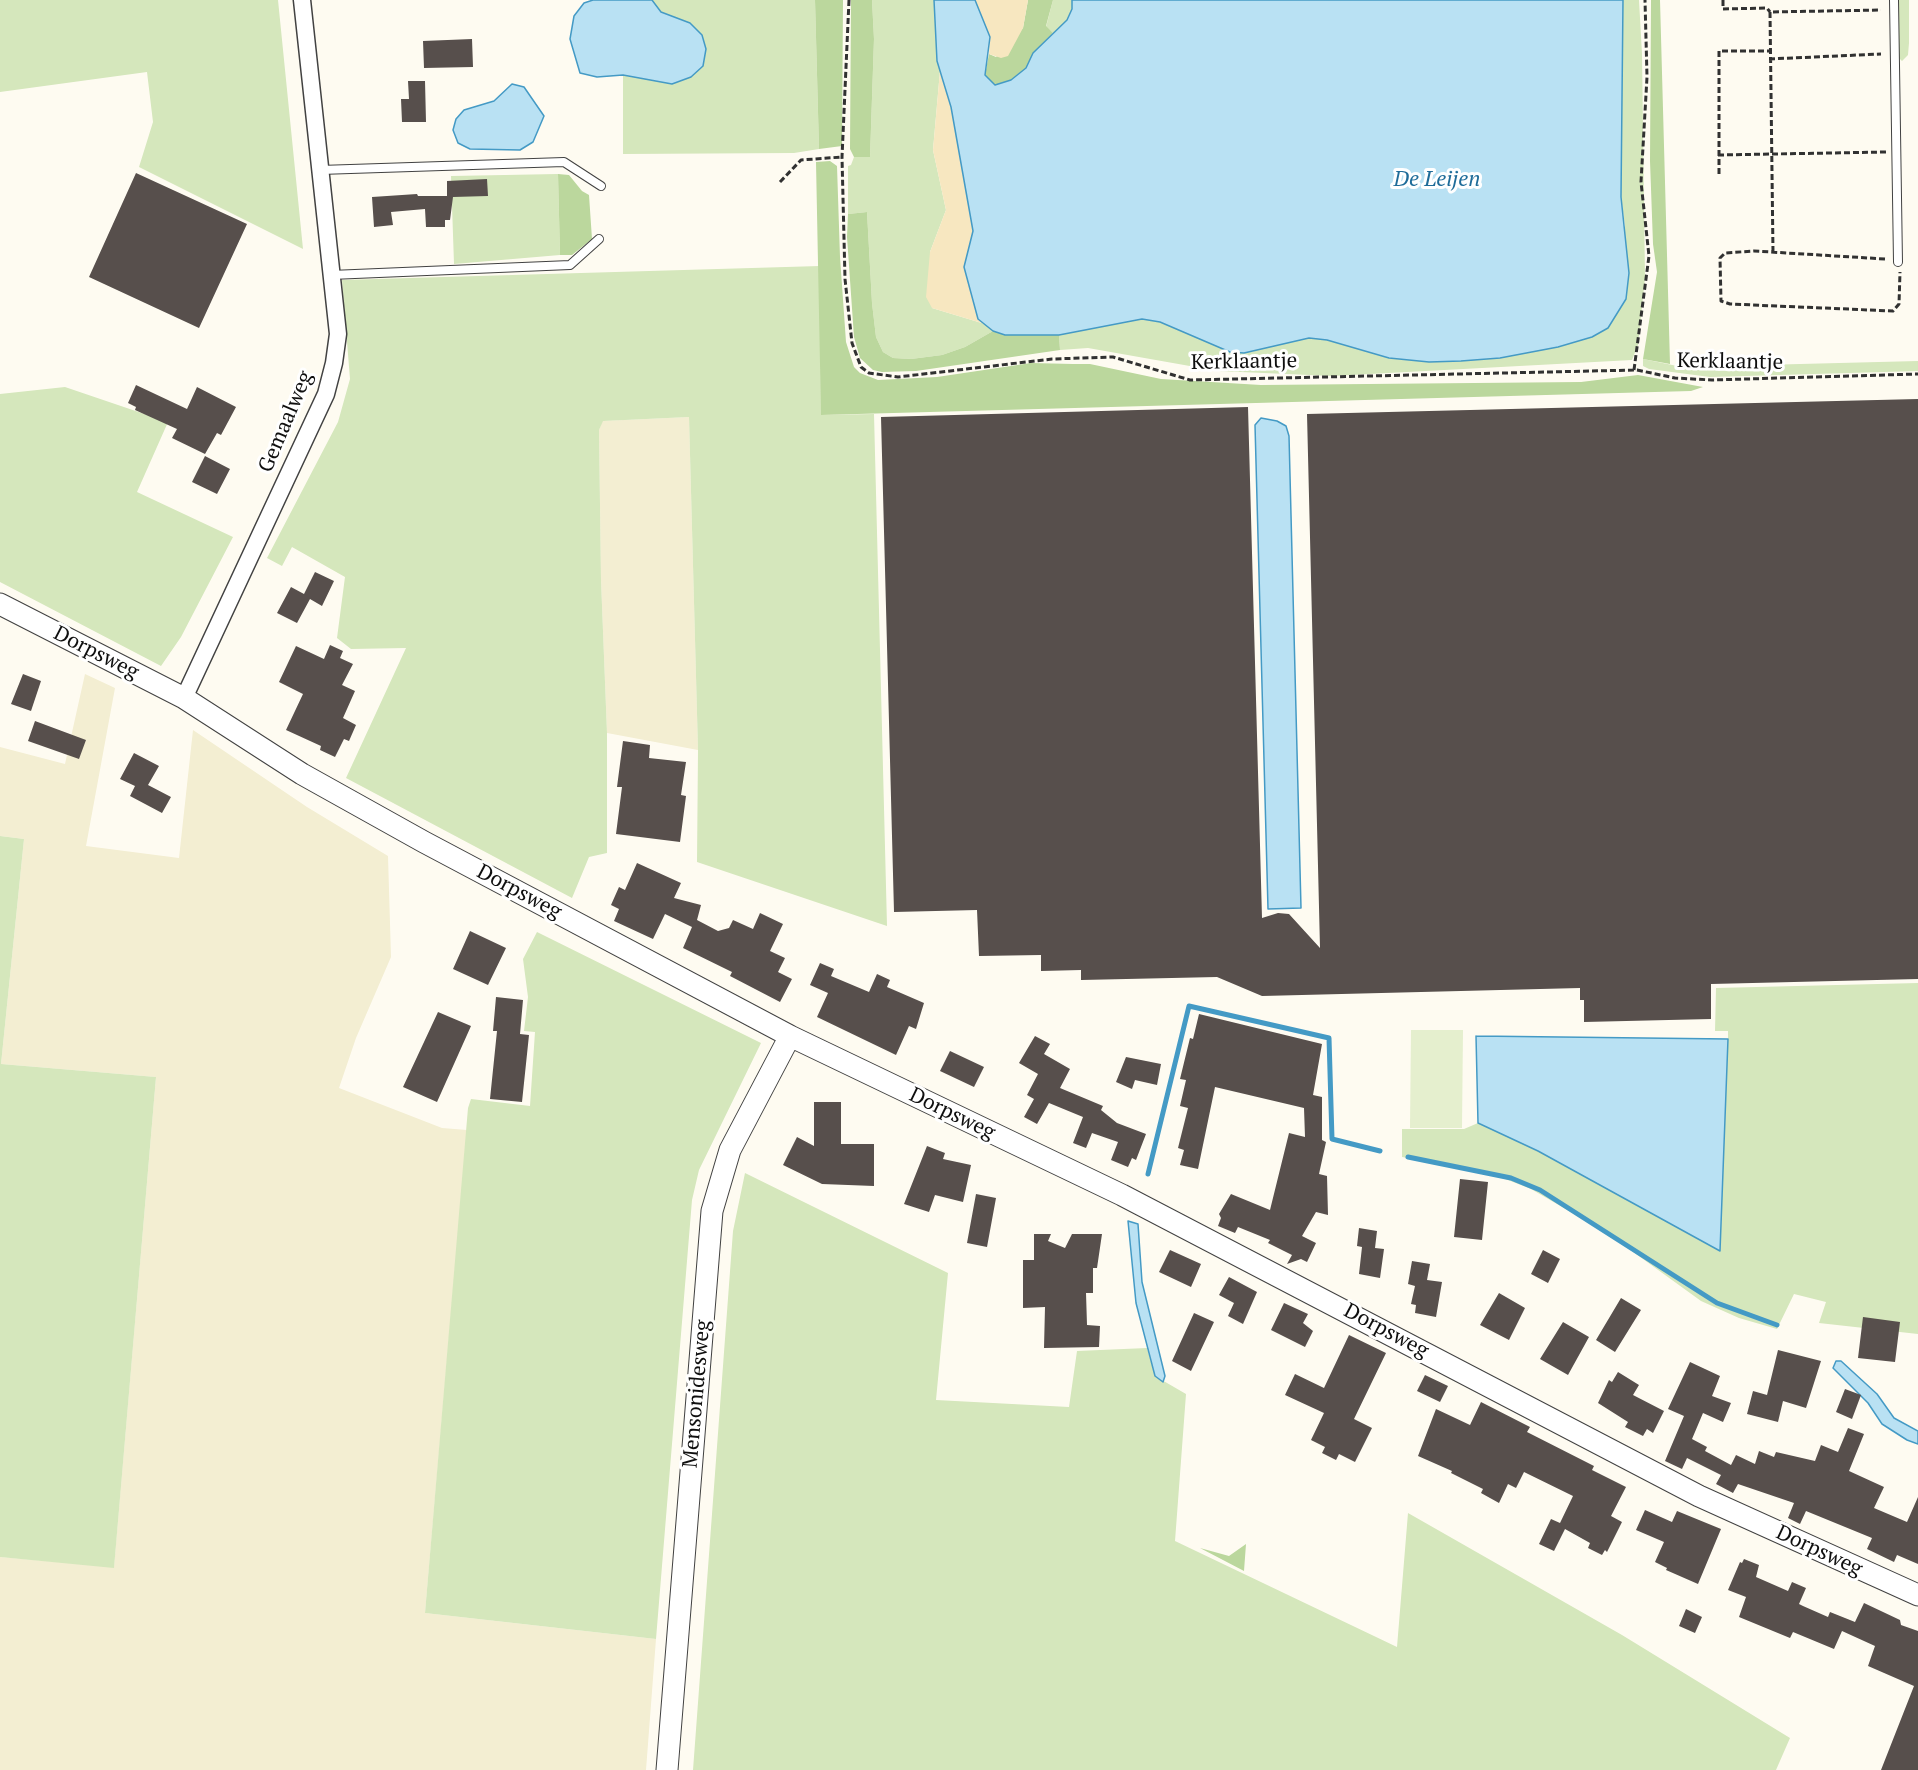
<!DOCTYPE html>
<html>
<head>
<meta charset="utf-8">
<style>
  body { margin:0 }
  canvas { display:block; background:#fefbf1 }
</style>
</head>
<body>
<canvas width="1918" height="1770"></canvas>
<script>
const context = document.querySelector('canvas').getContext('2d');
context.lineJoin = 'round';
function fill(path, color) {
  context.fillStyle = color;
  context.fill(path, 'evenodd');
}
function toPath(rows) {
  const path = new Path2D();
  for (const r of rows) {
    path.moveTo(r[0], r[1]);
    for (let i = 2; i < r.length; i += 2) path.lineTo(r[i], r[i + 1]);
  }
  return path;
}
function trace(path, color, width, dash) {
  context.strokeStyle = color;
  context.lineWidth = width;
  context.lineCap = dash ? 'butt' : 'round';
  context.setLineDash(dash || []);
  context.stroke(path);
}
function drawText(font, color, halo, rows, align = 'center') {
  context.font = font + ' "PT Serif",serif';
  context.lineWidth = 6;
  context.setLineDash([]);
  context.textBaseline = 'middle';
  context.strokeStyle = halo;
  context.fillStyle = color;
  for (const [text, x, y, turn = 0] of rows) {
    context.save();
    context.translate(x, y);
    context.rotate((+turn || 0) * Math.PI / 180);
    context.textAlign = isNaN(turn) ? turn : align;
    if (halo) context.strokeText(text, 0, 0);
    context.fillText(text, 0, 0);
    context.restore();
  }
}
const farmland = toPath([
  [689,417,698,750,607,733,601,580,599,430,602,421],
  [85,674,115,688,86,846,179,858,193,730,307,807,388,856,391,957,356,1038,339,1088,442,1128,467,1130,425,1613,656,1639,646,1770,0,1770,0,1557,114,1567,156,1077,1,1064,24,839,0,836,0,747,65,764]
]);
const green = toPath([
  [0,0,278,0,303,249,139,167,153,122,147,72,0,92],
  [652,0,815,0,819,149,794,153,623,154,623,75,672,84,691,77,703,66,706,49,690,23,661,12],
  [872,0,934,0,937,61,940,71,933,150,946,210,930,252,932,308,985,324,993,331,965,347,942,355,911,359,893,358,883,352,876,337,872,303,867,212,848,214,848,166,851,165,854,157,870,157,874,39],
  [1053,0,1072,0,1072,9,1067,20,1053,33,1046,27],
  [1623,0,1639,0,1642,54,1645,278,1638,345,1632,360,1332,376,1218,371,1088,348,1060,350,1059,335,1142,319,1160,322,1230,352,1244,353,1309,338,1327,340,1389,358,1429,362,1500,358,1558,347,1592,337,1625,226,1621,197],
  [1898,0,1909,0,1909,43,1908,55,1902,61,1899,58],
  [558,174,560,255,454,264,451,176],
  [820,266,821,415,874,414,887,926,697,862,698,750,689,417,603,421,599,430,601,580,607,733,607,853,589,857,572,898,346,778,406,648,351,649,337,638,345,577,292,547,282,566,267,558,338,422,350,379,342,280],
  [1643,359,1682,367,1918,361,1918,371,1710,377,1649,369,1643,366],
  [65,387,168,422,137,492,233,537,181,637,161,666,0,582,0,394],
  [0,836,24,839,1,1064,156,1077,114,1568,0,1557],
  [537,932,761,1043,699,1170,692,1200,656,1639,425,1613,468,1108,471,1099,530,1106,535,1032,524,1031,528,997,523,959],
  [1918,983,1918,1334,1819,1323,1826,1302,1794,1294,1777,1329,1739,1318,1701,1301,1607,1233,1531,1189,1490,1173,1402,1157,1402,1129,1464,1129,1478,1123,1538,1151,1720,1251,1728,1039,1728,1031,1715,1031,1716,988],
  [745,1173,948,1273,936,1400,1069,1407,1077,1351,1147,1348,1155,1376,1186,1394,1175,1541,1397,1647,1408,1513,1622,1635,1790,1738,1776,1770,693,1770,733,1231]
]);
const forest = toPath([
  [815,0,843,0,842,146,819,149],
  [851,0,872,0,874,39,870,157,854,157,850,149],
  [1028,0,1053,0,1046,26,1053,33,1033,53,1026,68,1011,80,995,85,985,75,989,54,996,57,1023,28],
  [1651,0,1660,0,1670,364,1643,359,1657,272,1653,244,1650,161],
  [830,161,837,166,840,257,846,342,854,367,860,373,878,380,937,377,1031,363,1073,364,1090,364,1161,379,1261,385,1581,382,1638,375,1703,387,1691,391,821,415,816,162],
  [558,174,569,175,582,191,589,195,592,239,572,255,560,255],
  [867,212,872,303,876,337,883,352,893,358,911,359,942,355,965,347,993,331,1005,335,1059,335,1060,350,916,371,882,372,873,370,860,358,854,337,847,237,848,214],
  [1246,1544,1244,1571,1200,1548,1229,1556]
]);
const sand = toPath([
  [975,0,1028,0,1023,28,1008,56,1001,58,989,54,990,37],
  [940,71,951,107,973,231,964,267,978,319,985,324,932,308,926,297,930,252,946,210,933,150]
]);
const pitch = toPath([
  [1411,1030,1463,1030,1462,1128,1410,1128]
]);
const water = toPath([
  [593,0,652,0,661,12,690,23,702,35,706,49,703,66,691,77,672,84,623,75,597,77,580,73,570,39,574,16,584,3,593,0],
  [934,0,975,0,990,37,985,75,995,85,1011,80,1026,68,1033,53,1067,20,1072,9,1072,0,1623,0,1621,197,1629,273,1626,299,1608,328,1592,337,1558,347,1500,358,1461,361,1429,362,1389,358,1327,340,1309,338,1244,353,1230,352,1160,322,1142,319,1059,335,1005,335,993,331,978,319,964,267,973,231,951,107,937,61,934,0],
  [512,84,524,87,544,116,533,142,520,150,470,149,458,143,453,130,456,119,464,110,494,101,512,84],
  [1261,418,1277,421,1286,426,1289,436,1301,908,1268,909,1255,425,1261,418],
  [1476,1036,1728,1039,1720,1251,1538,1151,1478,1123,1476,1036],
  [1128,1221,1138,1224,1142,1282,1165,1376,1163,1382,1155,1376,1136,1303,1128,1221],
  [1836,1361,1841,1361,1877,1394,1894,1418,1918,1431,1918,1444,1907,1440,1882,1424,1868,1403,1833,1368,1836,1361]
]);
const stream = toPath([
  [1408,1157,1511,1178,1540,1190,1717,1303,1777,1325],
  [1148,1174,1189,1006,1329,1038,1332,1139,1380,1151]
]);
const building = toPath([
  [472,39,473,67,424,68,423,41],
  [408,81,425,81,426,122,402,122,401,99,409,99],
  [136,173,247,224,199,328,89,277],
  [487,179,488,196,453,197,450,220,445,220,445,227,426,227,425,209,391,212,393,225,374,227,372,197,417,194,418,196,447,196,447,181],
  [136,385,187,409,197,387,236,407,221,435,217,433,205,454,172,438,177,429,135,410,136,407,128,403],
  [1918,399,1918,979,1711,984,1711,1019,1584,1022,1584,1000,1580,1000,1580,988,1262,996,1217,977,1081,980,1081,970,1041,971,1041,955,979,956,977,910,894,912,881,417,1248,407,1262,918,1278,913,1289,914,1320,948,1307,414],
  [205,456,230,469,217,494,192,482],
  [315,572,334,581,322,606,310,599,297,623,277,613,291,587,304,594],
  [330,645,343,651,340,658,353,664,342,685,355,691,343,718,356,725,349,741,344,739,335,757,320,750,321,746,286,730,303,694,279,682,296,646,324,659],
  [23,674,41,681,31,711,11,704],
  [35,721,86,740,79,759,28,741],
  [623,741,650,745,649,758,686,762,681,795,686,796,680,842,616,834,622,787,617,787],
  [134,753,159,766,148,785,171,797,162,813,130,796,135,786,120,779],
  [637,863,681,883,674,898,701,905,697,920,718,931,729,928,733,920,753,929,760,913,783,924,770,951,785,958,778,972,792,979,780,1002,730,976,732,972,683,948,692,927,665,914,653,939,614,921,619,909,611,905,619,887,625,890],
  [470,931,506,948,488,985,453,969],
  [820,963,834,969,831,976,869,992,877,974,890,980,887,987,924,1003,916,1029,909,1026,896,1055,817,1017,828,993,810,985],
  [496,997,523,1000,520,1034,529,1035,522,1102,490,1099,497,1031,493,1031],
  [438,1012,471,1026,437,1102,403,1087],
  [1199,1014,1322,1044,1313,1095,1322,1097,1322,1140,1326,1142,1319,1174,1327,1176,1328,1215,1316,1212,1302,1236,1316,1243,1307,1262,1301,1259,1287,1264,1292,1255,1268,1243,1270,1240,1238,1227,1235,1233,1218,1226,1221,1218,1219,1214,1231,1194,1270,1210,1289,1133,1305,1137,1304,1108,1215,1087,1198,1169,1180,1165,1184,1150,1178,1148,1188,1108,1180,1106,1186,1080,1180,1079,1190,1038,1193,1039],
  [1035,1036,1050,1044,1044,1054,1070,1069,1060,1088,1103,1106,1101,1110,1117,1123,1146,1134,1136,1160,1132,1158,1128,1167,1111,1160,1118,1142,1092,1133,1086,1148,1073,1143,1083,1117,1049,1103,1037,1124,1024,1117,1034,1099,1027,1095,1038,1074,1019,1063],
  [950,1051,984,1067,974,1087,940,1071],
  [1126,1057,1161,1064,1157,1085,1135,1080,1132,1089,1116,1082],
  [814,1102,841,1102,841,1144,874,1144,874,1186,822,1184,783,1165,797,1137,814,1146],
  [927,1146,945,1153,943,1159,971,1165,963,1202,935,1195,929,1212,904,1204],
  [1460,1179,1488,1182,1482,1240,1454,1237],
  [976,1194,996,1198,987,1247,967,1243],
  [1359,1228,1377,1231,1375,1248,1384,1249,1380,1278,1359,1274,1362,1247,1357,1246],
  [1034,1234,1051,1234,1048,1241,1065,1248,1072,1234,1102,1234,1097,1268,1093,1268,1093,1293,1086,1293,1087,1325,1100,1326,1099,1347,1044,1348,1045,1307,1023,1308,1023,1260,1034,1260],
  [1170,1250,1201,1264,1191,1287,1159,1272],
  [1543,1250,1560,1259,1548,1283,1531,1274],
  [1412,1261,1430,1264,1427,1280,1442,1282,1436,1317,1415,1313,1416,1305,1411,1304,1415,1286,1408,1284],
  [1229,1277,1257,1292,1243,1324,1228,1316,1234,1303,1219,1295],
  [1499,1293,1525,1308,1509,1340,1480,1325],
  [1621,1298,1641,1310,1615,1352,1596,1340],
  [1284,1303,1308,1314,1303,1323,1313,1331,1305,1347,1271,1330],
  [1194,1313,1214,1322,1191,1371,1172,1361],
  [1863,1317,1900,1322,1895,1362,1858,1358],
  [1563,1322,1589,1337,1568,1375,1540,1359],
  [1349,1335,1386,1353,1354,1419,1372,1428,1355,1462,1339,1454,1336,1460,1322,1453,1325,1447,1311,1440,1324,1413,1285,1395,1295,1374,1324,1388],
  [1778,1350,1821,1361,1806,1408,1783,1401,1778,1422,1747,1414,1753,1391,1767,1395],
  [1690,1362,1720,1376,1712,1396,1731,1403,1723,1422,1703,1413,1692,1439,1707,1447,1705,1451,1731,1465,1736,1455,1755,1464,1759,1451,1774,1457,1776,1452,1815,1461,1821,1445,1838,1452,1848,1428,1864,1434,1849,1471,1884,1487,1874,1508,1907,1522,1918,1497,1918,1564,1897,1555,1894,1562,1867,1549,1872,1538,1806,1511,1800,1524,1788,1518,1794,1503,1738,1484,1733,1493,1716,1484,1721,1475,1687,1458,1682,1469,1665,1461,1684,1416,1668,1409],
  [1618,1372,1639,1385,1633,1395,1664,1411,1653,1433,1647,1429,1643,1436,1625,1427,1628,1422,1598,1403,1609,1380,1612,1382],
  [1425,1375,1448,1386,1440,1402,1417,1391],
  [1845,1389,1861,1395,1852,1419,1836,1412],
  [1481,1402,1530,1427,1527,1432,1594,1466,1592,1470,1626,1487,1611,1516,1622,1522,1607,1552,1605,1550,1602,1555,1588,1548,1590,1543,1565,1529,1554,1551,1539,1544,1551,1519,1560,1523,1573,1496,1524,1472,1516,1488,1508,1484,1499,1503,1481,1493,1483,1489,1451,1473,1452,1471,1418,1456,1436,1409,1470,1425],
  [1645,1510,1672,1522,1677,1511,1721,1529,1698,1584,1666,1570,1667,1568,1655,1562,1664,1542,1636,1530],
  [1744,1559,1759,1565,1756,1577,1788,1591,1792,1582,1806,1588,1799,1604,1803,1606,1828,1617,1830,1612,1855,1622,1864,1603,1900,1620,1901,1625,1918,1631,1918,1770,1881,1770,1914,1686,1868,1666,1875,1646,1842,1631,1834,1649,1793,1632,1790,1638,1739,1617,1746,1597,1728,1590,1740,1562,1742,1563],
  [1686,1609,1702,1617,1695,1633,1679,1626]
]);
const path = toPath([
  [849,0,842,157,845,279,852,343,861,367,869,373,898,377,1052,359,1113,357,1190,380,1637,370,1675,378,1712,380,1918,374],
  [1723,0,1723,9,1767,8,1770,12],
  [1769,59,1881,54],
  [1718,155,1886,152],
  [1719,174,1719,51,1770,51],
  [780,182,801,160,842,157],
  [1773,252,1770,12,1881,10],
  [1885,259,1754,251,1725,253,1720,258,1721,301,1730,304,1893,311,1899,304,1900,272],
  [1634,370,1649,256,1641,182,1647,77,1645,0]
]);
const service = toPath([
  [1894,0,1898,262],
  [320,170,564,162,601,186],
  [331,275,570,265,599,239]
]);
const minor = toPath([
  [184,698,326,394,334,363,338,334,302,0]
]);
const tertiary = toPath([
  [0,604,184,698,302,774,424,842,790,1036,1122,1195,1699,1496,1918,1595],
  [667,1770,712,1211,730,1150,790,1036]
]);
const streetNames = [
  ["Kerklaantje",1244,362,-1],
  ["Kerklaantje",1730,362,1],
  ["Gemaalweg",286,422,-67],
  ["Dorpsweg",96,653,27],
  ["Dorpsweg",519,892,28],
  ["Dorpsweg",952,1114,26],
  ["Dorpsweg",1386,1331,28],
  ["Mensonidesweg",697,1394,-85],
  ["Dorpsweg",1819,1551,25]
];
const waterNames = [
  ["De Leijen",1437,180]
];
fill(farmland, '#f3eed2');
fill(green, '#d5e7bc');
fill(forest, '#bbd79d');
fill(sand, '#f7e7c0');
fill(pitch, '#e5efce');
fill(water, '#b9e1f3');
trace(water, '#449ac5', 1.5);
trace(stream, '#449ac5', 5);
fill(building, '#574f4c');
trace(service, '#424242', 10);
trace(minor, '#424242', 19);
trace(tertiary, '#424242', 23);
trace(path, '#313131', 3, [6, 3]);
trace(service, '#fff', 8);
trace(minor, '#fff', 16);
trace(tertiary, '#fff', 21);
drawText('21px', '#0f0f0f', '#fff', streetNames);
drawText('italic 22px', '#1f6c99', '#fff', waterNames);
</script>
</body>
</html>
